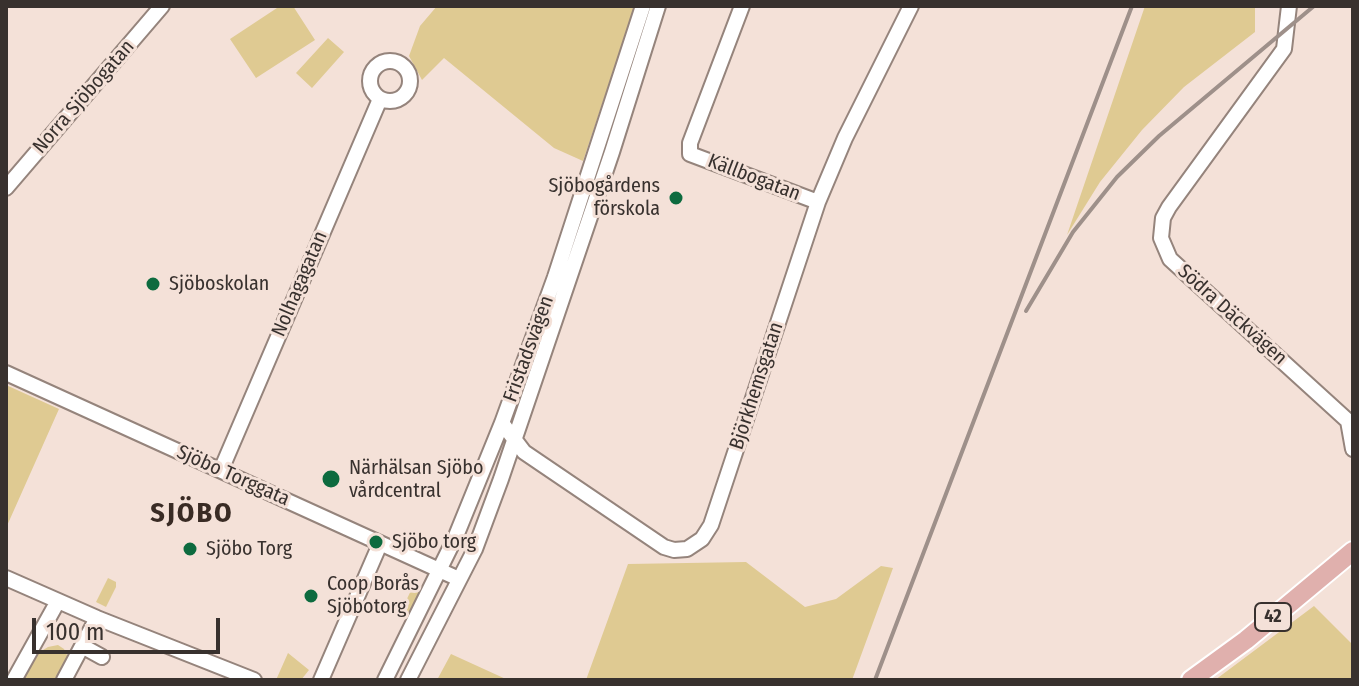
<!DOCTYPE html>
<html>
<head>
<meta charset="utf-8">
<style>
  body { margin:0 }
  #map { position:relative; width:1359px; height:686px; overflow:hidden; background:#f4e1d8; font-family:"Fira Sans Condensed",sans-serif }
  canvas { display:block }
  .frame { position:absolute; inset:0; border:8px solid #38312e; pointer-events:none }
  .scale { position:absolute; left:32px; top:618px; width:188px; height:36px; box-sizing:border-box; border:4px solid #38312e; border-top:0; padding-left:10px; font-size:24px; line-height:28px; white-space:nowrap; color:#38312e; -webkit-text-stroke:6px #f4e1d8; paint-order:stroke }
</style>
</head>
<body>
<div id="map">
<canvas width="1359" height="686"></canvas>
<div class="frame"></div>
<div class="scale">100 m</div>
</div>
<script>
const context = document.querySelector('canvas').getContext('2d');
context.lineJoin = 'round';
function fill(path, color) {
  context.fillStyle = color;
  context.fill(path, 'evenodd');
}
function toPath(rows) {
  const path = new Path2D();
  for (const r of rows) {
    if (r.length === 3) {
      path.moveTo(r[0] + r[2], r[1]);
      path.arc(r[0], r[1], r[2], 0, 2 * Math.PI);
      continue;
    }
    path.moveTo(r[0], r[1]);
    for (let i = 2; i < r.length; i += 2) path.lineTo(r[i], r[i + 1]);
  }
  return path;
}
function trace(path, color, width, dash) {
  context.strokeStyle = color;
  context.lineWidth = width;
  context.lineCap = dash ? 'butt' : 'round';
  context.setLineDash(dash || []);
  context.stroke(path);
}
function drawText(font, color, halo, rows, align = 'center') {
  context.font = font + ' "Fira Sans Condensed",sans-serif';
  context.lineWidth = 6;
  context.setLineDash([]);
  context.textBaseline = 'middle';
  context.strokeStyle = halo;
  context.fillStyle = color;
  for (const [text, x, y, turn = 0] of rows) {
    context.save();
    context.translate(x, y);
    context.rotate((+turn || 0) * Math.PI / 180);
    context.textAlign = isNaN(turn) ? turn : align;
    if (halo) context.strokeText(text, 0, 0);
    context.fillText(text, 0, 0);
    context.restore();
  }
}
const green = toPath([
  [280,6,293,6,315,40,256,78,230,39],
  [437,6,635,6,583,161,554,148,444,58,422,80,409,56,420,26],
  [1145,6,1255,6,1255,32,1184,87,1142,130,1100,182,1067,235],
  [328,38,344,52,312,88,296,73],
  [6,385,59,409,6,528],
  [746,562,805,607,836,599,881,566,893,568,852,680,586,680,628,564],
  [108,578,116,582,116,587,106,607,96,602],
  [416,580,419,592,406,623,404,605],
  [1314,606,1353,645,1353,680,1215,680],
  [58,645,64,649,68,657,55,680,22,680,35,655,48,647],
  [288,653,309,670,301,680,276,680],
  [451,654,508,680,437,680]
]);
const minor = toPath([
  [742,6,690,143,690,154,818,202],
  [1289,6,1284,49,1169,207,1163,218,1161,238,1170,259,1348,421,1353,449],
  [390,81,20],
  [6,188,162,6],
  [6,373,459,579],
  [502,423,524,452,664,547,674,550,687,549,702,539,711,525,818,202,845,138,911,6],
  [221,470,380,99],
  [6,578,97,618,254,680],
  [82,646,102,657],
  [14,680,58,601],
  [64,680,97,618],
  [321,680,380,544],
  [385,680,456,536,502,423,555,277,643,6],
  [408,680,475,549,501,479,612,152,658,6]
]);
const major = toPath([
  [1191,680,1246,640,1353,551]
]);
const rail = toPath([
  [1026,311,1073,232,1117,177,1159,136,1314,6],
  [875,680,1132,6]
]);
const markers = [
  [676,198,8,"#0d6b3f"],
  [153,284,8,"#0d6b3f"],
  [331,479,10,"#0d6b3f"],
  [376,542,8,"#0d6b3f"],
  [190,549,8,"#0d6b3f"],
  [311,596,8,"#0d6b3f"]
];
const shields = [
  [1273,617,36]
];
const shieldNames = [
  ["42",1273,617]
];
const streetNames = [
  ["Norra Sjöbogatan",84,97,-49],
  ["Källbogatan",754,178,21],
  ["Nolhagagatan",300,284,-67],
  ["Södra Däckvägen",1232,315,42],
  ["Fristadsvägen",529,349,-70],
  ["Björkhemsgatan",757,386,-72],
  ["Sjöbo Torggata",233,476,24]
];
const poiNames = [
  ["Sjöbogårdens",660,186,"right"],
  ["förskola",660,209,"right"],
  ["Sjöboskolan",169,284],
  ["Närhälsan Sjöbo",349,468],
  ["vårdcentral",349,491],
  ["Sjöbo torg",392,542],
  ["Sjöbo Torg",206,549],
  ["Coop Borås",327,584],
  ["Sjöbotorg",327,607]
];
const districtNames = [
  ["SJÖBO",192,514]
];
fill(green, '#dfca92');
trace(minor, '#95847c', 18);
trace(major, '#fff', 22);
trace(minor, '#fff', 14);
trace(major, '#e0b0ad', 18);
trace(rail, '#9e908a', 4);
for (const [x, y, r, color] of markers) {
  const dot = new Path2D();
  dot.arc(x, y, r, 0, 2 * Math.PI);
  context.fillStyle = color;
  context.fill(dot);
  trace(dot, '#f4e1d8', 3);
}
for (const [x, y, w] of shields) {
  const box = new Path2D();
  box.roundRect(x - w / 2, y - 14, w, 28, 6);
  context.fillStyle = '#f4e1d8';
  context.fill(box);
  trace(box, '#38312e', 2);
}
drawText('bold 18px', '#38312e', null, shieldNames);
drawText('20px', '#38312e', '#f4e1d8', streetNames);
drawText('20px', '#38312e', '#f4e1d8', poiNames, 'left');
context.letterSpacing = '2px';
drawText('bold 28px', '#392b24', '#f4e1d8', districtNames);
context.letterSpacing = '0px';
</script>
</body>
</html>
